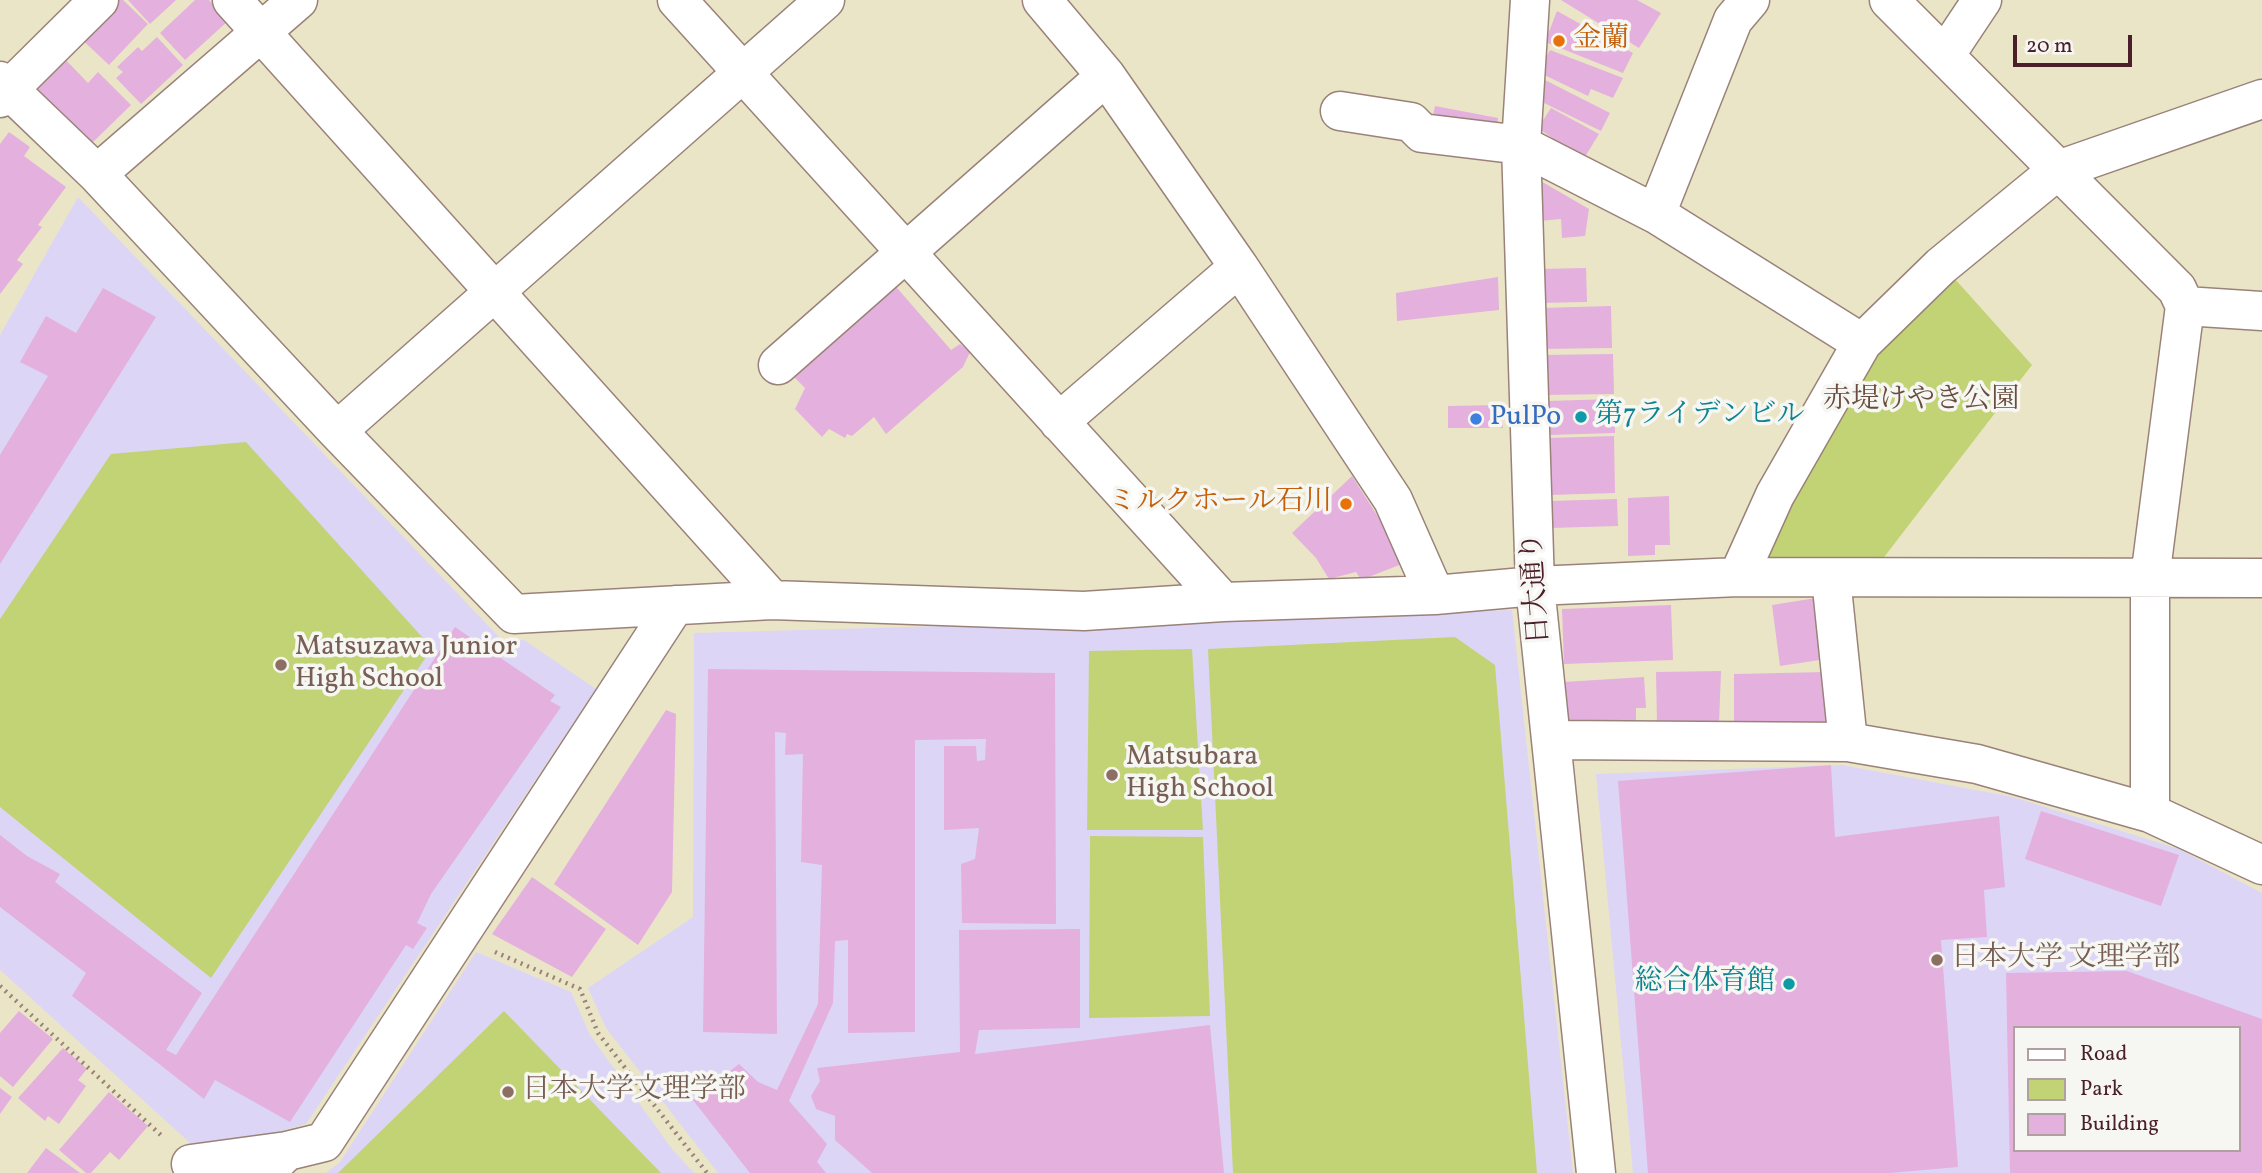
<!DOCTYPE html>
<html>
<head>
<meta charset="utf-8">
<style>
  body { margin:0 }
  #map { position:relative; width:2262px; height:1173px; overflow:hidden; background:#ebe5c7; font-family:Vollkorn,serif }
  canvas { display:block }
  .legend { position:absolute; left:2013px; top:1026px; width:228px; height:126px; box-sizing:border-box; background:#f6f6f2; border:2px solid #b1a0a2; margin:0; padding:9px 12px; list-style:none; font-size:21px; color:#4a1f2b }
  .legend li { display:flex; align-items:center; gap:14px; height:35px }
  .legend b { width:35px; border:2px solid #b1a0a2 }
  .scale { position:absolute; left:2013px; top:35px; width:119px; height:32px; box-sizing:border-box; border:4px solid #4a1f2b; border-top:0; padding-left:9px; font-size:21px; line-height:24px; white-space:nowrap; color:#4a1f2b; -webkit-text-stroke:5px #f6f6f2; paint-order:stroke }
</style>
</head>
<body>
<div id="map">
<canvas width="2262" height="1173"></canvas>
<ul class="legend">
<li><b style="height:9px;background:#fff"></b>Road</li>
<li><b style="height:19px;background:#c2d376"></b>Park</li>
<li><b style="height:19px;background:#e4b0de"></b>Building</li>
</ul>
<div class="scale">20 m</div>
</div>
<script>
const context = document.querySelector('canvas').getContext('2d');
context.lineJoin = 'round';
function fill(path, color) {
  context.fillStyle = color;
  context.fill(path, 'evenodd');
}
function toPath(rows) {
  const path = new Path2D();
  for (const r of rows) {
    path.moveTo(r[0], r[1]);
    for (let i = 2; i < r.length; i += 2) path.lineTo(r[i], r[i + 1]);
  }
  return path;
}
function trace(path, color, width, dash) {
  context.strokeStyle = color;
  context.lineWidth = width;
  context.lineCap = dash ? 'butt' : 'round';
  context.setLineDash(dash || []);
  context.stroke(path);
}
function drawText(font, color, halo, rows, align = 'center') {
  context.font = font + ' Vollkorn,"Noto Serif JP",serif';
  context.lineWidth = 7;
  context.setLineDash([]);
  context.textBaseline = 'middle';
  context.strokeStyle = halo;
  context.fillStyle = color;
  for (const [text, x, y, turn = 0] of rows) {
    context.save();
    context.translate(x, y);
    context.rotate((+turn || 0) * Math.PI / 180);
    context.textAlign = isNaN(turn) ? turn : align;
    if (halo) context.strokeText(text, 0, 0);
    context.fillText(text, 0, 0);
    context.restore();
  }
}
const built = toPath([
  [78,197,503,641,524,640,596,689,306,1124,201,1153,0,970,0,335],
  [1512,610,1573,1173,718,1173,606,1028,588,988,693,917,694,633],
  [1842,765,2013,797,2179,849,2262,893,2262,1173,1633,1173,1596,774],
  [2015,1028,2239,1028,2239,1150,2015,1150],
  [476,952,571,992,590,1035,672,1149,694,1173,326,1173,340,1162]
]);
const green = toPath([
  [1955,279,2032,365,1878,565,1761,559,1870,360],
  [246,442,432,648,211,978,0,807,0,619,111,454],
  [1455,637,1495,665,1537,1173,1233,1173,1208,649],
  [1192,649,1203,830,1087,830,1089,651],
  [1090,836,1203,837,1210,1016,1089,1018],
  [504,1011,661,1173,338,1173]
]);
const building = toPath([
  [106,0,123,0,148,24,109,65,75,33],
  [128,0,176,0,150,24],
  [195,0,209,0,228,21,185,60,160,33],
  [1561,0,1637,0,1661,13,1639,48],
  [1557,11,1633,53,1623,73,1545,42],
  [157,37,183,65,141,104,116,78,123,72,117,67,138,47,142,51],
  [1550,50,1623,78,1613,98,1591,89,1588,96,1538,72],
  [61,55,88,83,98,72,131,105,89,146,29,86],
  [1545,80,1610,113,1601,131,1536,99],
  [1435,106,1498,118,1496,132,1432,120],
  [1551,108,1599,134,1583,160,1538,128],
  [9,132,30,147,24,156,66,187,38,225,42,227,17,260,23,264,0,294,0,144],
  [1539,180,1589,209,1585,236,1562,238,1561,219,1539,221],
  [1586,268,1587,302,1539,303,1538,269],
  [1498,277,1499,310,1397,321,1396,293],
  [891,281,951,350,960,344,970,352,963,367,886,434,874,417,852,436,847,434,845,438,829,429,822,437,795,409,805,388,787,370],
  [103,288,156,317,0,564,0,455,48,376,20,362,46,316,76,333],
  [1611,306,1612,348,1540,349,1540,308],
  [1613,354,1614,394,1543,395,1542,355],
  [1614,399,1615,433,1548,435,1547,401],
  [1500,405,1503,428,1448,428,1448,406],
  [1614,436,1615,493,1549,495,1548,438],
  [1352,476,1407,562,1361,580,1356,572,1329,579,1316,558,1292,533],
  [1669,496,1670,545,1655,545,1655,555,1628,556,1628,498],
  [1617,499,1618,526,1551,528,1550,501],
  [1816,598,1826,659,1780,666,1772,605],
  [1671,605,1673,660,1564,664,1562,609],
  [455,627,555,695,550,701,561,707,431,894,417,923,427,928,413,949,406,945,290,1122,215,1080,204,1099,72,996,86,973,0,907,0,835,27,856,60,874,55,882,202,993,166,1050,176,1055],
  [708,669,1055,673,1056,924,962,923,961,864,975,859,979,828,944,830,944,746,976,746,977,761,985,760,986,739,915,740,915,1032,848,1033,848,940,835,941,833,1003,789,1101,827,1144,817,1162,826,1173,750,1173,693,1100,739,1064,758,1082,777,1090,818,1004,822,865,801,862,803,754,785,755,786,733,775,732,777,1034,703,1032],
  [1721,671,1719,724,1657,724,1656,672],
  [1827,672,1825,723,1734,722,1734,674],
  [1644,677,1646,708,1636,708,1636,723,1567,727,1564,682],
  [666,710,676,714,672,892,638,945,554,884],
  [1831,765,1835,837,1999,816,2005,887,1984,890,1987,937,1941,940,1958,1167,1890,1173,1648,1173,1618,781],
  [2041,811,2179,855,2161,906,2025,859],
  [532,877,606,929,572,977,492,934],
  [1080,929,1080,1028,979,1030,975,1054,1210,1025,1224,1173,872,1173,835,1140,835,1116,816,1109,811,1096,820,1081,817,1068,960,1052,959,930],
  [2127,971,2262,1019,2262,1173,2010,1173,2006,973],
  [2015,1028,2239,1028,2239,1150,2015,1150],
  [19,1011,53,1039,13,1087,0,1076,0,1033],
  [63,1048,87,1069,78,1080,86,1086,59,1124,48,1116,45,1121,18,1098],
  [0,1088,12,1097,0,1114],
  [109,1092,148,1126,119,1160,110,1152,91,1173,86,1173,59,1150],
  [46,1148,80,1173,27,1173]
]);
const path = toPath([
  [495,952,580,989,598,1033,707,1173],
  [0,986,164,1138]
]);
const minor = toPath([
  [232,0,772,600],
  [677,0,1223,602],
  [1042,0,1106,76,1239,267,1393,500,1435,595],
  [1530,0,1521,145,1535,586,1596,1173],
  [1889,0,2177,289,2185,306,2150,578,2150,813],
  [1946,54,1982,0],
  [0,81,97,174,337,431,514,614,772,600,1084,611,1223,602,1435,595,1535,586,1738,577,2262,578],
  [0,98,99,0],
  [1340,111,1411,122,1422,133,1521,145,1656,214,1862,343],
  [97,174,298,0],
  [1656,214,1733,20,1750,0],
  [2185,306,2262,311],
  [778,365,1106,76],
  [1059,422,1239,267],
  [337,431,825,0],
  [1738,577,1775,495,1862,343,1941,266,2058,170,2262,99],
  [1831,578,1848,742],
  [1552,740,1848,742,1977,764,2150,813,2262,865],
  [191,1164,287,1151],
  [264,1173,287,1151,324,1142,675,605]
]);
const markers = [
  [1559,41,7,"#e8710a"],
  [1581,417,7,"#0f9aa8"],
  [1476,419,7,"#3f7fe0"],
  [1346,504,7,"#e8710a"],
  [281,665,7,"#8d6e63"],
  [1112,775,7,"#8d6e63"],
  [1937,960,7,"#8d6e63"],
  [1789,984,7,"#0f9aa8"],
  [508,1092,7,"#8d6e63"]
];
const foodNames = [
  ["金蘭",1573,41],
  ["ミルクホール石川",1332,504,"right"]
];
const parkNames = [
  ["赤堤けやき公園",1921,402]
];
const cultureNames = [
  ["第7ライデンビル",1595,417],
  ["総合体育館",1775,984,"right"]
];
const shopNames = [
  ["PulPo",1490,419]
];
const streetNames = [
  ["日大通り",1538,588,-94]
];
const educationNames = [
  ["Matsuzawa Junior",295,649],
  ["High School",295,681],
  ["Matsubara",1126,759],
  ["High School",1126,791],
  ["日本大学 文理学部",1951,960],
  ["日本大学文理学部",522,1092]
];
fill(built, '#ddd5f6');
fill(green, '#c2d376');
fill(building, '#e4b0de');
trace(minor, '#9a8279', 41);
trace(path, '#9a8279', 4.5, [2, 5]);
trace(minor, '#fff', 38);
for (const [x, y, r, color] of markers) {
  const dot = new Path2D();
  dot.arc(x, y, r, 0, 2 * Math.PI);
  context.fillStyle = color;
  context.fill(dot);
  trace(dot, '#f6f6f2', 2.5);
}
drawText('28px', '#c56008', '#f6f6f2', foodNames, 'left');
drawText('28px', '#684c3e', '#f6f6f2', parkNames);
drawText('28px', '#0d838f', '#f6f6f2', cultureNames, 'left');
drawText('28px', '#366cbe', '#f6f6f2', shopNames, 'left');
drawText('28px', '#4a1f2b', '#f6f6f2', streetNames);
drawText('28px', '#785e54', '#f6f6f2', educationNames, 'left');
</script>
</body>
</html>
